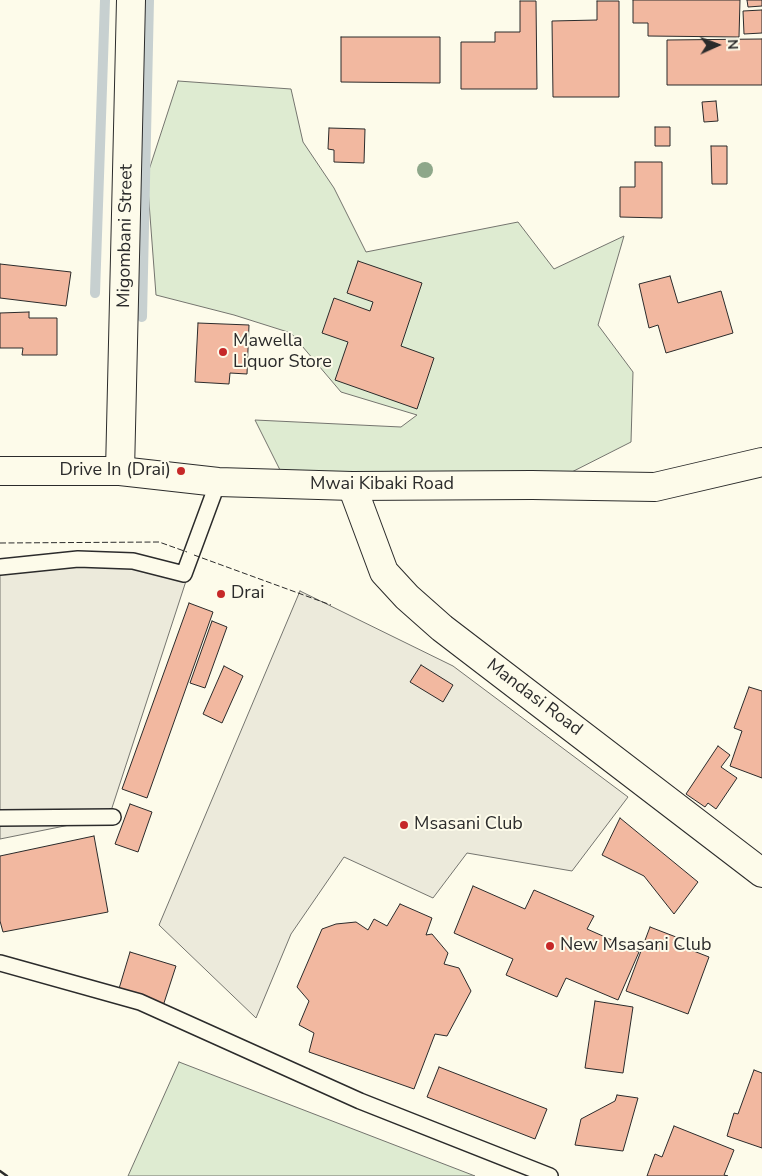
<!DOCTYPE html>
<html>
<head>
<meta charset="utf-8">
<style>
  body { margin:0 }
  #map { position:relative; width:762px; height:1176px; overflow:hidden; background:#fdfbea; font-family:"Nunito Sans",sans-serif }
  canvas { display:block }
  .north { position:absolute; left:692px; top:20px; width:50px; height:50px; -webkit-text-stroke:4px #fdfbea; paint-order:stroke; rotate:88deg; font-size:14px; font-weight:700; line-height:20px; text-align:center; color:#2b2b2b }
  .north::after { content:''; display:block; margin:auto; width:18px; height:22px; background:#2b2b2b; clip-path:polygon(50% 0,100% 100%,50% 72%,0 100%) }
</style>
</head>
<body>
<div id="map">
<canvas width="762" height="1176"></canvas>
<div class="north">N</div>
</div>
<script>
const context = document.querySelector('canvas').getContext('2d');
context.lineJoin = 'round';
function fill(path, color) {
  context.fillStyle = color;
  context.fill(path, 'evenodd');
}
function toPath(rows) {
  const path = new Path2D();
  for (const r of rows) {
    path.moveTo(r[0], r[1]);
    for (let i = 2; i < r.length; i += 2) path.lineTo(r[i], r[i + 1]);
  }
  return path;
}
function trace(path, color, width, dash) {
  context.strokeStyle = color;
  context.lineWidth = width;
  context.lineCap = dash ? 'butt' : 'round';
  context.setLineDash(dash || []);
  context.stroke(path);
}
function drawText(font, color, halo, rows, align = 'center') {
  context.font = font + ' "Nunito Sans",sans-serif';
  context.lineWidth = 4;
  context.setLineDash([]);
  context.textBaseline = 'middle';
  context.strokeStyle = halo;
  context.fillStyle = color;
  for (const [text, x, y, turn = 0] of rows) {
    context.save();
    context.translate(x, y);
    context.rotate((+turn || 0) * Math.PI / 180);
    context.textAlign = isNaN(turn) ? turn : align;
    if (halo) context.strokeText(text, 0, 0);
    context.fillText(text, 0, 0);
    context.restore();
  }
}
const green = toPath([
  [178,81,291,89,303,142,334,188,366,252,518,222,554,269,624,236,598,325,633,372,631,442,556,480,287,484,255,420,401,427,417,415,341,392,291,333,234,315,156,295,147,176,178,81],
  [179,1062,475,1176,128,1176,179,1062]
]);
const parking = toPath([
  [143,559,186,581,109,817,0,839,0,560,143,559],
  [300,591,453,666,628,797,572,871,467,853,433,898,344,857,291,934,256,1018,159,925,300,591]
]);
const stream = toPath([
  [95,293,105,0],
  [142,317,149,0]
]);
const building = toPath([
  [633,0,740,0,739,37,648,36,648,23,633,23,633,0],
  [747,0,762,0,762,6,748,7,747,0],
  [520,1,536,1,537,89,461,89,461,42,495,42,495,32,520,32,520,1],
  [597,1,619,1,619,97,553,97,552,21,597,20,597,1],
  [762,10,762,33,744,34,743,11,762,10],
  [341,37,440,37,440,83,341,82,341,37],
  [762,39,762,85,667,85,667,40,762,39],
  [716,101,718,121,704,122,702,102,716,101],
  [655,127,670,127,670,146,655,146,655,127],
  [329,128,365,129,364,163,334,162,334,150,328,149,329,128],
  [711,146,727,146,727,184,712,184,711,146],
  [635,162,662,162,662,218,620,217,620,187,635,187,635,162],
  [358,261,422,283,401,346,434,358,417,409,335,380,348,342,322,333,334,298,370,311,373,302,347,293,358,261],
  [0,264,71,272,66,306,0,298,0,264],
  [670,276,678,303,721,291,733,333,666,353,658,325,649,328,639,284,670,276],
  [29,312,29,318,57,318,57,355,22,355,23,348,0,348,0,313,29,312],
  [198,323,249,325,247,374,230,373,229,384,195,382,198,323],
  [189,603,213,612,147,798,122,789,189,603],
  [212,621,227,627,205,688,190,683,212,621],
  [421,665,453,685,443,702,410,682,421,665],
  [224,666,243,676,222,723,203,714,224,666],
  [749,687,762,691,762,778,730,766,742,731,734,728,749,687],
  [718,746,730,755,721,767,737,778,716,809,708,803,705,807,686,794,718,746],
  [130,804,152,812,138,852,115,844,130,804],
  [620,818,698,882,674,914,644,876,602,855,620,818],
  [94,836,108,912,3,932,0,921,0,856,94,836],
  [473,886,525,909,534,890,594,916,587,929,639,952,618,1000,566,978,557,997,506,975,513,959,454,933,473,886],
  [400,904,432,918,426,935,432,934,448,953,444,964,459,968,471,991,447,1036,435,1034,414,1089,309,1052,314,1033,299,1025,309,1001,297,987,322,929,336,924,356,922,368,930,374,919,387,926,400,904],
  [650,927,676,937,673,943,709,957,688,1014,626,991,650,927],
  [130,952,176,966,163,1006,118,992,130,952],
  [595,1001,633,1007,623,1073,585,1068,595,1001],
  [439,1067,547,1109,535,1139,427,1097,439,1067],
  [754,1070,762,1073,762,1148,727,1136,734,1113,738,1114,754,1070],
  [617,1095,638,1098,623,1151,575,1145,581,1119,615,1101,617,1095],
  [674,1126,734,1150,724,1175,728,1176,647,1176,655,1154,662,1157,674,1126]
]);
const lane = toPath([
  [0,567,78,559,133,561,184,574,218,482],
  [0,818,113,817],
  [0,963,140,1002,360,1101,550,1176]
]);
const street = toPath([
  [352,486,384,572,407,597,442,628,762,873]
]);
const secondary = toPath([
  [120,471,131,0]
]);
const primary = toPath([
  [0,471,120,471,218,482,352,486,532,485,655,487,762,462]
]);
const fence = toPath([
  [0,543,159,542,187,552],
  [194,555,331,605]
]);
const wall = toPath([
  [0,1171,7,1176]
]);
const trees = [
  [425,170]
];
const markers = [
  [223,352,5,"#c62828"],
  [181,471,5,"#c62828"],
  [221,594,5,"#c62828"],
  [404,825,5,"#c62828"],
  [550,946,5,"#c62828"]
];
const streetNames = [
  ["Migombani Street",126,236,-89],
  ["Mwai Kibaki Road",382,485],
  ["Mandasi Road",534,698,37]
];
const poiNames = [
  ["Mawella",233,342],
  ["Liquor Store",233,363],
  ["Drive In (Drai)",171,471,"right"],
  ["Drai",231,594],
  ["Msasani Club",414,825],
  ["New Msasani Club",560,946]
];
fill(green, '#deebd1');
trace(green, '#74746e', 1);
fill(parking, '#eceadb');
trace(parking, '#74746e', 1);
trace(stream, '#c7d0d0', 10);
fill(building, '#f2b8a0');
trace(building, '#2b2b2b', 1);
trace(lane, '#2b2b2b', 18);
trace(street, '#2b2b2b', 30);
trace(secondary, '#2b2b2b', 30);
trace(primary, '#2b2b2b', 30);
trace(lane, '#fdfbea', 15);
trace(street, '#fdfbea', 28);
trace(secondary, '#fdfbea', 28);
trace(primary, '#fdfbea', 28);
trace(fence, '#2b2b2b', 1, [6, 2.5]);
trace(wall, '#2b2b2b', 2.5);
context.fillStyle = '#8ea78a';
for (const [x, y] of trees) {
  context.beginPath();
  context.arc(x, y, 8, 0, 2 * Math.PI);
  context.fill();
}
for (const [x, y, r, color] of markers) {
  const dot = new Path2D();
  dot.arc(x, y, r, 0, 2 * Math.PI);
  context.fillStyle = color;
  context.fill(dot);
  trace(dot, '#fdfbea', 2);
}
drawText('18px', '#2b2b2b', '#fdfbea', streetNames);
drawText('18px', '#2b2b2b', '#fdfbea', poiNames, 'left');
</script>
</body>
</html>
